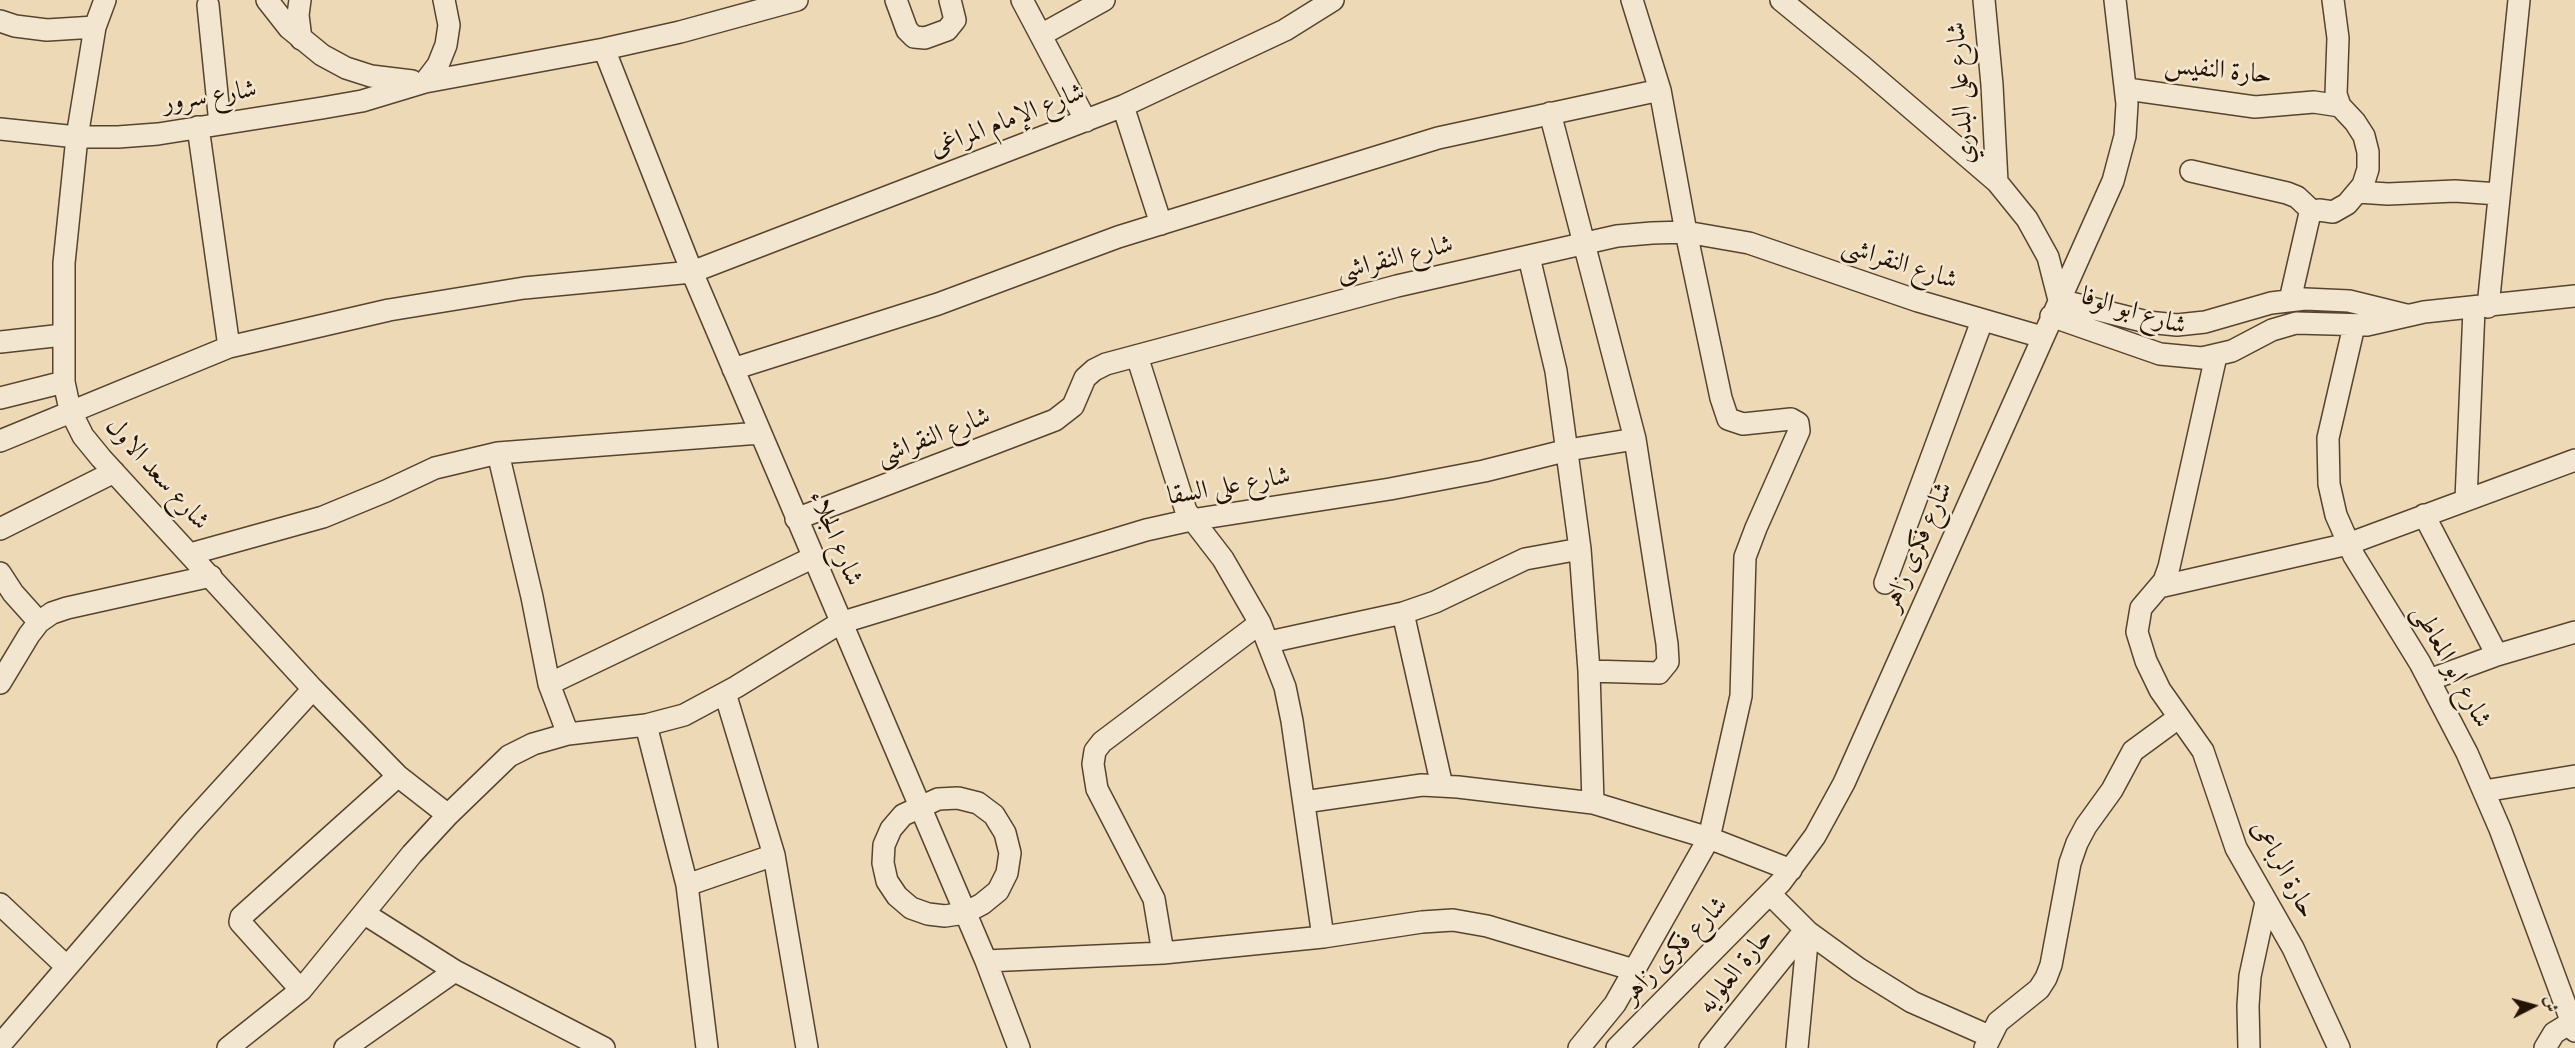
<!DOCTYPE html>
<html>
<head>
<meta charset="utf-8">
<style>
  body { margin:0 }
  #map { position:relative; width:2575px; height:1048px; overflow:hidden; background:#edd9b6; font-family:"IM FELL DW Pica",Amiri,serif }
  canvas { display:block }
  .north { position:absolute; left:2503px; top:976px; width:60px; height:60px; -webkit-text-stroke:4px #f3e6d0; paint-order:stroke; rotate:84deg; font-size:16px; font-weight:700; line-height:24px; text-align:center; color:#251301 }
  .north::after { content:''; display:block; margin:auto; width:21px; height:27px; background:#251301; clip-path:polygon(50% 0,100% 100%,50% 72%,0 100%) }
</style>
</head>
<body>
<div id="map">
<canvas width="2575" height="1048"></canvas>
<div class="north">ش</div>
</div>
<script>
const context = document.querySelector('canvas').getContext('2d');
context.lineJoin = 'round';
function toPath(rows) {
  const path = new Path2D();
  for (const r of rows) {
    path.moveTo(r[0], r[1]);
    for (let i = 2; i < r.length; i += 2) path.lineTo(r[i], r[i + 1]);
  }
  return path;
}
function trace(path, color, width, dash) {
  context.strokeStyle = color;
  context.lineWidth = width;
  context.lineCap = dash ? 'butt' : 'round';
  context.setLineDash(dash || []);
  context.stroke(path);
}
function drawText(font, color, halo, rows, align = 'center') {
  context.font = font + ' "IM FELL DW Pica",Amiri,serif';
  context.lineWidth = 5;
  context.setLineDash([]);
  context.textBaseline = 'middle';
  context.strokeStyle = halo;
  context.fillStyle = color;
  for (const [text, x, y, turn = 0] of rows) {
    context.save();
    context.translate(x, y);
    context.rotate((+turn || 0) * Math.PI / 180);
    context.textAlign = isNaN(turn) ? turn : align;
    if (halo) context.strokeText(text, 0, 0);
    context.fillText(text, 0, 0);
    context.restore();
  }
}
const minor = toPath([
  [105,0,95,27,77,137,64,263,64,382,70,410,83,436,101,458,313,689,398,776,448,815],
  [267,0,289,28,322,55,346,68,371,76,412,81],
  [300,0,298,15,301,39],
  [896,0,907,30,914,37,925,38,947,30,955,20,950,0],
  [1022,0,1086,121],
  [1781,0,1863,67,1997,182,2027,219,2048,257,2059,300,2147,322,2177,325,2205,322,2271,303,2305,299,2349,301,2406,315],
  [1984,0,1992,85,1997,182],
  [208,5,220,124],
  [0,21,15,26,47,30,95,27],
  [1041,35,1104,0],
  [604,49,692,272,986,961,1019,1048],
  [425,82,438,65,446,45,449,25,444,0],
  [2127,89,2255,107,2314,102,2340,106],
  [1123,106,1161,224],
  [1550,113,1635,439,1667,644,1668,662,1659,673,1589,671],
  [198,127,229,347],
  [0,129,77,137,118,137,158,134,322,108,362,101,425,82,604,49,680,32,797,0],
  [2191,171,2287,193,2297,197,2313,212],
  [2358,192,2388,194,2455,191,2499,194],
  [1529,257,1556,371,1580,549,1589,671,1593,803],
  [2290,300,2310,213,2319,210,2333,212,2347,204,2363,185,2368,169,2368,152,2364,136,2355,122,2340,106,2336,94,2338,38,2333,0],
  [2488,307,2519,0],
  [2051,316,2160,354,2202,358,2232,351,2272,330,2296,323,2367,325,2424,312,2575,296],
  [2354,326,2328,438,2329,484,2336,515,2354,556,2420,663,2467,753,2500,829,2575,1031],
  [0,342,63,335],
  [1137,356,1186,511,1223,559,1260,623,1285,687,1292,721,1323,937],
  [2216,356,2169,567,2164,581,2141,608,2137,632,2146,661,2160,690,2203,751,2236,848,2293,948,2339,1048],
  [733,369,938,304,1118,237,1438,138,1660,90],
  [0,398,64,382],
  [0,441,229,347,389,310,524,288,692,272,1123,106,1285,30,1333,0],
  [498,453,532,597,549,684,568,734],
  [2466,500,2474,309],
  [2424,515,2497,655],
  [796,519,1055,420,1073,406,1085,378,1094,370,1106,364,1397,286,1617,236,1652,233,1686,232,1749,243,1918,301,2042,337],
  [0,529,114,472],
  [190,554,323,517,386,491,435,468,498,453,760,433],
  [0,573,13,593,39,622],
  [1885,583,1982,321],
  [2159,587,2348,544,2575,460],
  [1403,613,1442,786],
  [1269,642,1403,613,1435,602,1525,559,1580,549],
  [2429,680,2497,655,2575,632],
  [0,683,29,635,39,622,52,613,67,608,211,576],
  [549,684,812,558],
  [725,693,774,855,807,1048],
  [646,725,687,885,707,1048],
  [2484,791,2575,776],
  [958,798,978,803,994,815,1005,833,1010,853,1007,873,998,891,982,904,965,913,945,916,928,914,911,908,897,896,887,881,883,863,884,845,891,829,903,815,938,799,958,798],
  [1304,802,1422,785,1458,787,1593,803,1709,838,1791,870],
  [687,885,774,855],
  [1770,894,1808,932,1859,969,1912,1002,1989,1036],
  [0,904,67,967],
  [365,914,455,971,604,1048],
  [1163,953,1154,899,1097,789,1093,764,1095,751,1102,742,1260,623],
  [986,961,1163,953,1323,937,1422,922,1453,920,1487,926,1634,970],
  [301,990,240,922,241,917,398,776],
  [0,1045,189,825,313,689],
  [228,1048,301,990,412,854,448,815,509,756,533,744,568,734,646,725,684,715,736,687,840,623,1146,530,1191,520,1390,489,1484,471,1568,450,1635,439],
  [345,1048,455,971],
  [1579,1048,1615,1004,1709,838,1741,696,1745,557,1756,528,1799,431,1798,423,1791,419,1743,424,1728,419,1721,398,1686,232,1660,90,1632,0],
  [1617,1048,1781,882,1815,836,1844,783,2113,181,2125,136,2127,104,2115,0],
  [1710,1048,1805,930],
  [1797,1048,1808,932],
  [1985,1048,1998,1022,2039,989,2046,978,2051,965,2070,863,2077,843,2086,826,2112,790,2133,751,2178,718],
  [2249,1048,2248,1006,2250,976,2266,902],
  [2545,1048,2554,1033,2572,1022]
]);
const streetNames = [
  ["حارة النفيس",2218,72,6],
  ["شارع على البدري",1963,93,-94],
  ["شارع سرور",210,98,-9],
  ["شارع الإمام المراغى",1008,122,-21],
  ["شارع النقراشى",1395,260,-14],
  ["شارع النقراشى",1899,265,18],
  ["شارع ابو الوفا",2133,313,17],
  ["شارع النقراشى",934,438,-21],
  ["شارع سعد الاول",156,475,48],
  ["شارع على السقا",1229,488,-10],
  ["شارع الجلاء",834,539,67],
  ["شارع فكرى زاهر",1919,547,-66],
  ["شارع ابو المعاطى",2450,667,61],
  ["حارة الرباعى",2282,870,61],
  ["شارع فكرى زاهر",1676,951,-45],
  ["حارة العلوايه",1737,972,-51]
];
trace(minor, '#57442e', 24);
trace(minor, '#f3e6d0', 21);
drawText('26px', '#251301', '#f3e6d0', streetNames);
</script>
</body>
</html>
